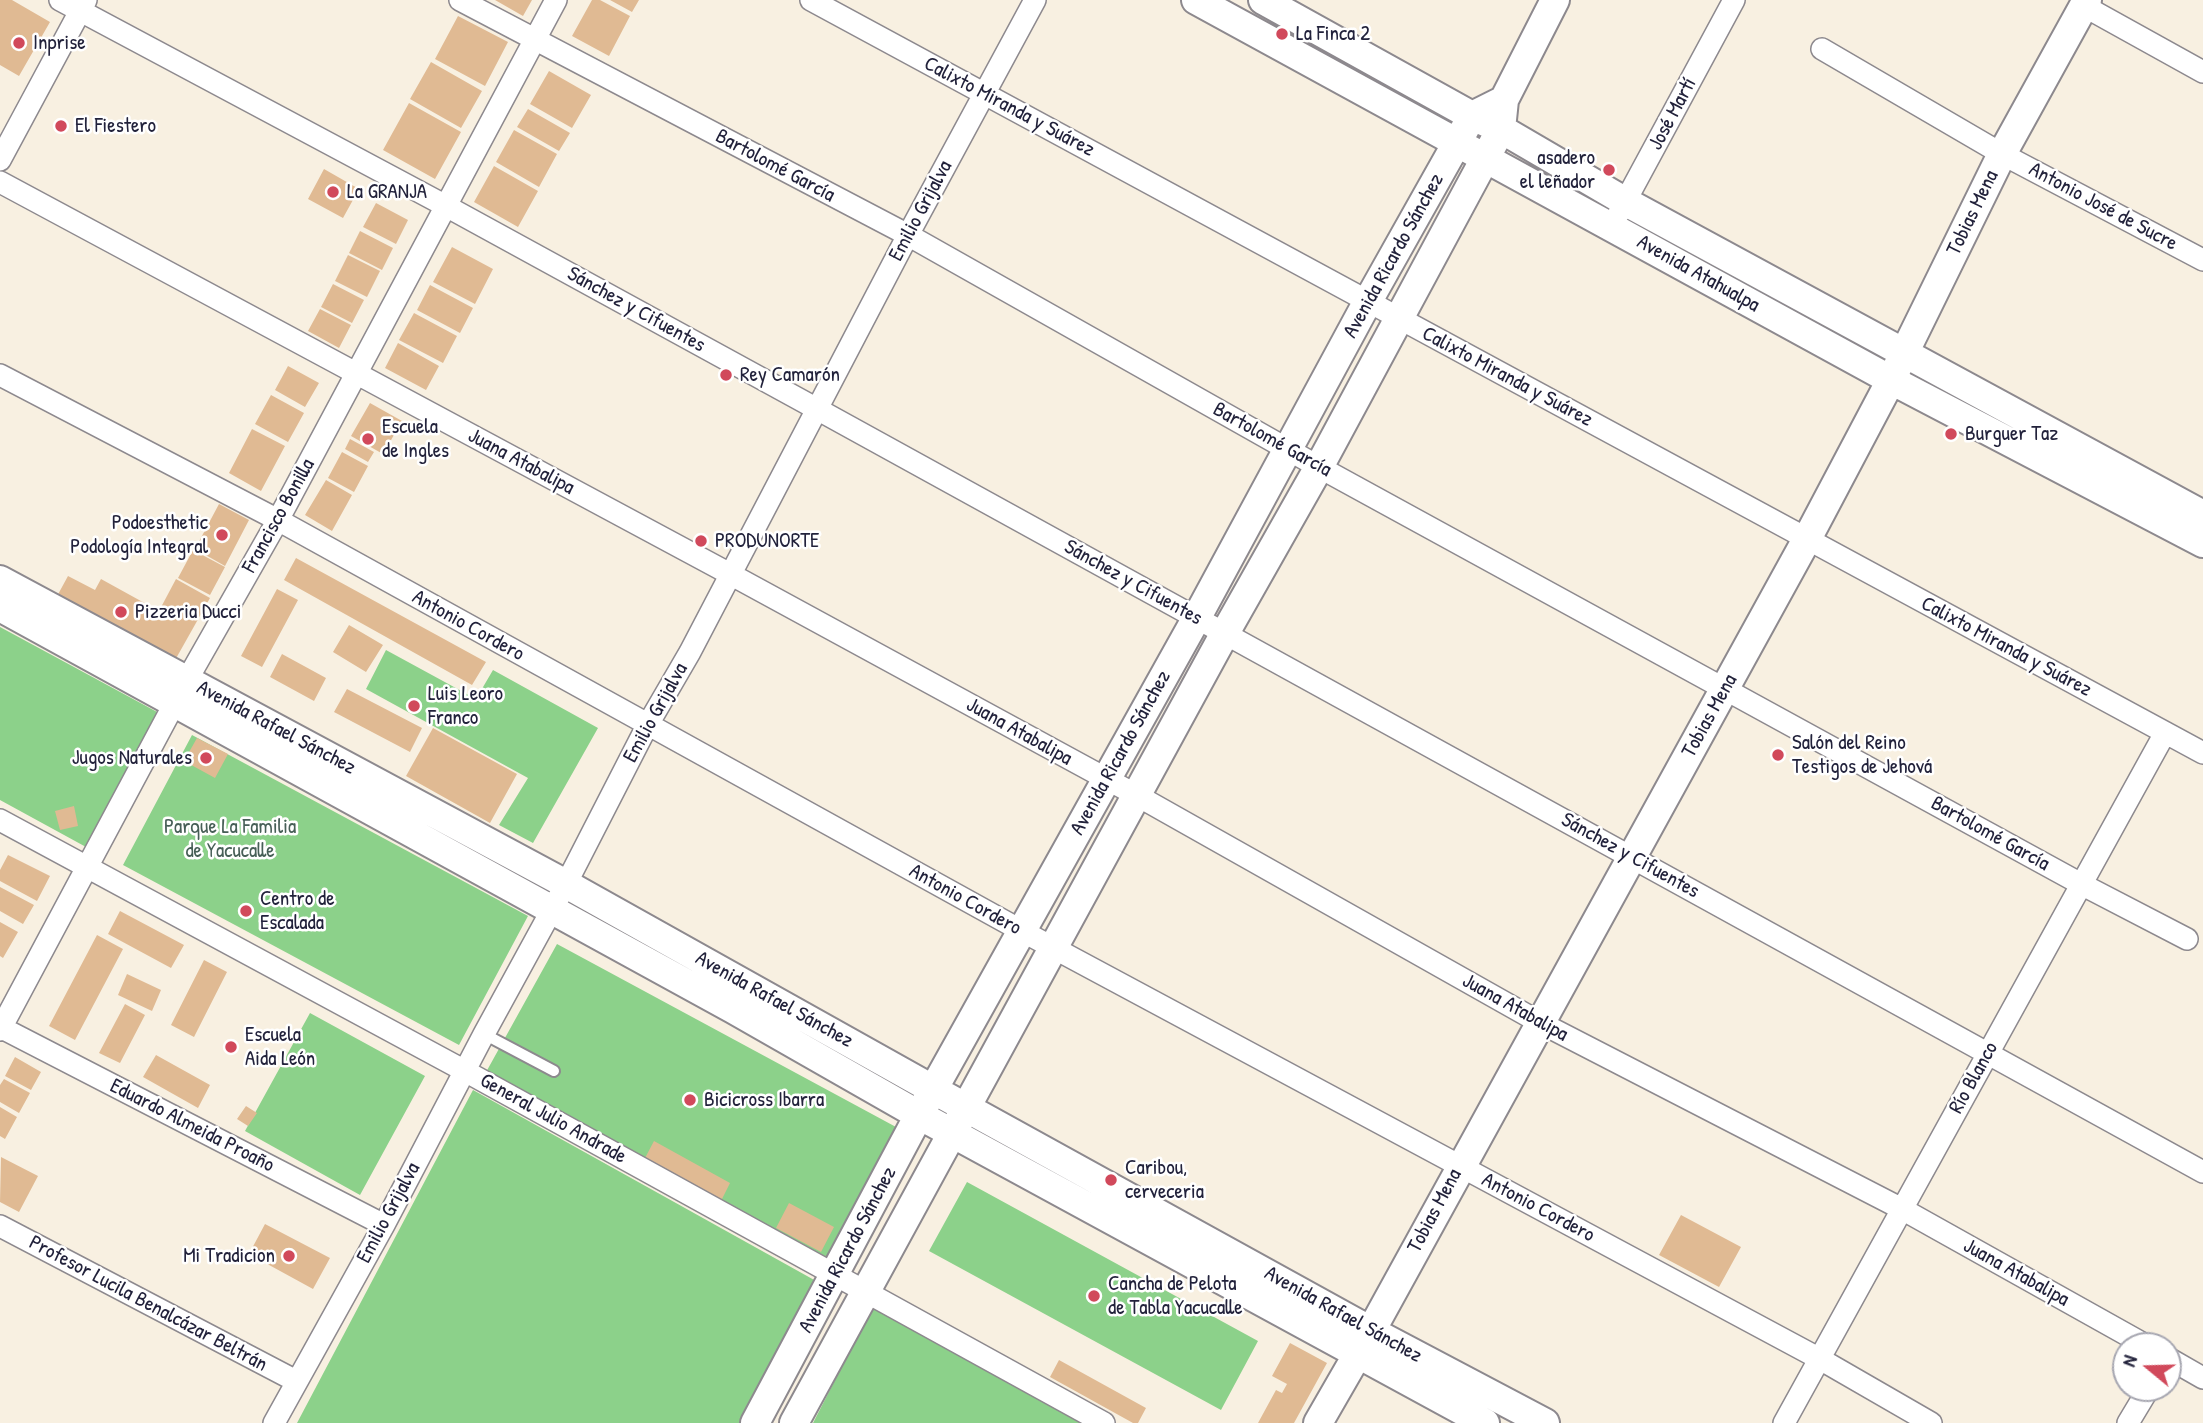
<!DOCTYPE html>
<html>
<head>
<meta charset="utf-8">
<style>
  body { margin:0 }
  #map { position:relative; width:2203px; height:1423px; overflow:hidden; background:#f8f0e1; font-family:"Patrick Hand",sans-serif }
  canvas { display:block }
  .north { position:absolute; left:2112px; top:1332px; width:70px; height:70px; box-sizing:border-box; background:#fff; border:2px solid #a7a7b1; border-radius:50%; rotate:289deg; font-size:19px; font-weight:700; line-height:28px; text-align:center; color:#22223b }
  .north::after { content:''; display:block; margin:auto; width:24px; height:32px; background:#d1495b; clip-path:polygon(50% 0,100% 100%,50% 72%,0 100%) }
</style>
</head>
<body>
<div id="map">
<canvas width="2203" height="1423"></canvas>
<div class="north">N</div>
</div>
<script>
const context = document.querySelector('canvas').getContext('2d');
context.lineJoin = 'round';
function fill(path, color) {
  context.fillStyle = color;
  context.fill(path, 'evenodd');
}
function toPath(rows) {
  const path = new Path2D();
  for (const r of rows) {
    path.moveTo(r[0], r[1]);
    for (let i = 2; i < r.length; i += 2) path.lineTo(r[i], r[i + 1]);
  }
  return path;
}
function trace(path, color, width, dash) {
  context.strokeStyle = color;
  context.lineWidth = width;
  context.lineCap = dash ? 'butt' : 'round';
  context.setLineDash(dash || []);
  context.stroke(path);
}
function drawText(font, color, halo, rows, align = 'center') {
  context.font = font + ' "Patrick Hand",sans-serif';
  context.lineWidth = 5;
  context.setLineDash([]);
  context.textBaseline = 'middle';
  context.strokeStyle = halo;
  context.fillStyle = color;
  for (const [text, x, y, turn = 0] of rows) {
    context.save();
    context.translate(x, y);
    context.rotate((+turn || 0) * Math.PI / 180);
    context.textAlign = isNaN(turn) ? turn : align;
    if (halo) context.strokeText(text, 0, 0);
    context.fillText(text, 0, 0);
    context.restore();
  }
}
const green = toPath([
  [0,627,159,713,86,847,0,800],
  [386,650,476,699,493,670,598,728,533,843,499,825,528,778,366,689],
  [192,735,528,916,459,1045,123,865],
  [557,944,896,1127,826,1258,485,1074],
  [310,1013,425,1076,360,1195,245,1131],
  [473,1090,816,1281,740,1423,297,1423],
  [967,1182,1258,1341,1221,1410,929,1251],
  [872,1308,1084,1423,813,1423]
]);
const building = toPath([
  [0,0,12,0,50,22,19,76,0,65],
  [495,0,532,0,523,16],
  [592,0,600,0,630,16,609,56,572,36],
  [610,0,639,0,632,12],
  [458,16,508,42,485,86,435,59],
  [431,62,482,91,461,128,410,99],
  [549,71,591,95,572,128,530,104],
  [409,103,461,132,435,179,383,150],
  [528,109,570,133,559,151,517,127],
  [514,130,557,154,539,187,496,162],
  [494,166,538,191,518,227,474,202],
  [324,169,359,189,343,218,308,199],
  [376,203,408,220,396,244,363,227],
  [360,231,393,248,382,270,349,253],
  [452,247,493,269,475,304,433,282],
  [348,255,380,271,367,297,335,281],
  [333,284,364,300,352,323,321,307],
  [430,285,473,308,460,333,417,310],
  [320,309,351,325,339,348,308,331],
  [414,313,457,336,443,363,399,340],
  [398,343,439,366,426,390,385,368],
  [288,366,319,383,305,407,275,390],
  [271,395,304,413,288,442,255,424],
  [370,403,402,421,383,454,351,436],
  [252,429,285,446,261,491,229,473],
  [350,439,374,452,368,462,345,449],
  [342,452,368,466,354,492,328,478],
  [326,480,352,495,332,531,305,515],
  [219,504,249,520,225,566,195,549],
  [193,550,225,567,210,595,178,578],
  [296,558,486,662,472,685,284,580],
  [68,576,95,590,101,579,159,611,176,579,210,598,174,662,56,598],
  [277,589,298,600,262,667,241,656],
  [349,625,383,645,366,672,333,652],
  [282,654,326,678,314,701,270,677],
  [347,689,422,728,410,752,334,712],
  [433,728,517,774,490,823,406,776],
  [197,738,228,754,215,778,184,761],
  [74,806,78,826,60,830,55,811],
  [8,855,50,876,37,901,0,881,0,870],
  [0,887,34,905,23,924,0,911],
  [120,911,184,945,171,968,108,934],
  [0,922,18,932,3,958,0,956],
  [97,935,123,949,75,1040,49,1026],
  [204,960,227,972,194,1037,171,1025],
  [127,974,161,990,152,1011,118,995],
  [125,1004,145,1015,120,1063,99,1053],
  [156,1055,210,1085,198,1108,143,1077],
  [15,1057,41,1072,31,1090,5,1076],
  [4,1079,30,1093,19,1113,0,1102,0,1085],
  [246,1106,257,1113,248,1126,237,1119],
  [0,1107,17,1117,5,1139,0,1136],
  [654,1141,730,1183,721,1201,644,1160],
  [1,1157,38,1176,19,1212,0,1202],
  [789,1203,834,1227,821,1252,776,1228],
  [1681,1215,1741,1247,1719,1287,1659,1255],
  [265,1224,330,1258,313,1289,249,1254],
  [1290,1343,1327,1363,1294,1423,1258,1423,1276,1390,1282,1393,1287,1384,1272,1376],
  [1059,1360,1146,1408,1138,1423,1133,1423,1050,1377]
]);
const lane = toPath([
  [484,1034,554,1071]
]);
const street = toPath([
  [60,0,446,206,817,409,2203,1172],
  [460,0,908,235,1319,467,2081,884,2187,939],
  [811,0,2203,753],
  [2084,6,2203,72],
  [1822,49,2002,154,2203,260],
  [0,160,86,0],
  [0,182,730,574,1138,796,1539,1022,1902,1209,2147,1346],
  [1619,213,1734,0],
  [0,375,278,520,1022,931,1820,1359,1931,1423],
  [0,820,465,1071,1104,1423],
  [0,1027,384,1225],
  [0,1030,187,680,278,520,556,0],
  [0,1226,296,1381],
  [2168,1358,2203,1378],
  [274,1423,384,1225,484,1034,566,884,647,726,690,652,908,235,1035,0],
  [1784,1423,2165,733],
  [2128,1423,2149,1388]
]);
const secondary = toPath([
  [1196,0,1891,380,2203,543],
  [1263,0,1472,116,1501,129,1626,202,2203,515],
  [0,580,566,884,934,1090,1371,1331,1545,1423],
  [0,607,733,1009,919,1115,1485,1423],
  [755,1423,919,1115,1196,619,1368,301,1472,116,1504,100],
  [794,1423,1225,633,1319,467,1501,129,1504,100,1555,0],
  [1318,1423,1371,1331,1807,539,1891,380,2002,154,2087,0]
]);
const markers = [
  [1282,34,7,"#d1495b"],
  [19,43,7,"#d1495b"],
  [61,126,7,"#d1495b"],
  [1609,170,7,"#d1495b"],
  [333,192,7,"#d1495b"],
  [726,375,7,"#d1495b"],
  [1951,434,7,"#d1495b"],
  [368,439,7,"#d1495b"],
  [222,535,7,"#d1495b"],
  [701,541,7,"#d1495b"],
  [121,612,7,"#d1495b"],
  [414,706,7,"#d1495b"],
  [1778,755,7,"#d1495b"],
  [206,758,7,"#d1495b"],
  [246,911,7,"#d1495b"],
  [231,1047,7,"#d1495b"],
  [690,1100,7,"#d1495b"],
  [1111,1180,7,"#d1495b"],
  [289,1256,7,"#d1495b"],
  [1094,1296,7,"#d1495b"]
];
const poiNames = [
  ["La Finca 2",1296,34],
  ["Inprise",33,43],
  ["El Fiestero",75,126],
  ["asadero",1595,158,"right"],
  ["el leñador",1595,182,"right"],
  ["La GRANJA",347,192],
  ["Rey Camarón",740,375],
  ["Escuela",382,427],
  ["de Ingles",382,451],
  ["Burguer Taz",1965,434],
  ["Podoesthetic",208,523,"right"],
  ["Podología Integral",208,547,"right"],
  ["PRODUNORTE",715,541],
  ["Pizzeria Ducci",135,612],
  ["Luis Leoro",428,694],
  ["Franco",428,718],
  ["Salón del Reino",1792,743],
  ["Testigos de Jehová",1792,767],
  ["Jugos Naturales",192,758,"right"],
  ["Centro de",260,899],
  ["Escalada",260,923],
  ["Escuela",245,1035],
  ["Aida León",245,1059],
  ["Bicicross Ibarra",704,1100],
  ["Caribou,",1125,1168],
  ["cerveceria",1125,1192],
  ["Mi Tradicion",275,1256,"right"],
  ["Cancha de Pelota",1108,1284],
  ["de Tabla Yacucalle",1108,1308]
];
const streetNames = [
  ["Calixto Miranda y Suárez",1009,107,28],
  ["José Martí",1673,114,-62],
  ["Bartolomé García",775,166,28],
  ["Antonio José de Sucre",2103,207,28],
  ["Emilio Grijalva",921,211,-62],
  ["Tobias Mena",1973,213,-64],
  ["Avenida Ricardo Sánchez",1394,256,-61],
  ["Avenida Atahualpa",1698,274,29],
  ["Sánchez y Cifuentes",636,310,29],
  ["Calixto Miranda y Suárez",1507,377,28],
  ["Bartolomé García",1272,440,29],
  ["Juana Atabalipa",521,462,28],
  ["Francisco Bonilla",279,516,-61],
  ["Sánchez y Cifuentes",1133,583,29],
  ["Antonio Cordero",468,626,29],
  ["Calixto Miranda y Suárez",2006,647,28],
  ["Emilio Grijalva",656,713,-61],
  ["Tobias Mena",1710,716,-61],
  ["Avenida Rafael Sánchez",276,728,28],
  ["Juana Atabalipa",1019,732,29],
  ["Avenida Ricardo Sánchez",1121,753,-61],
  ["Bartolomé García",1990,834,29],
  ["Sánchez y Cifuentes",1630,856,29],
  ["Antonio Cordero",965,900,29],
  ["Avenida Rafael Sánchez",774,1000,29],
  ["Juana Atabalipa",1515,1008,29],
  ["Río Blanco",1974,1078,-61],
  ["General Julio Andrade",553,1119,29],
  ["Eduardo Almeida Proaño",192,1126,27],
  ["Antonio Cordero",1538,1208,28],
  ["Tobias Mena",1435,1211,-62],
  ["Emilio Grijalva",389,1213,-62],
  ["Avenida Ricardo Sánchez",848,1250,-62],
  ["Juana Atabalipa",2016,1273,29],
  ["Profesor Lucila Benalcázar Beltrán",148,1304,28],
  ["Avenida Rafael Sánchez",1343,1315,29]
];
const parkNames = [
  ["Parque La Familia",230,827],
  ["de Yacucalle",230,851]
];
fill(green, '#8cd18a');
fill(building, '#e0ba93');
trace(lane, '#8d898e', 14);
trace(street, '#8d898e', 24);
trace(secondary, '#8d898e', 32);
trace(lane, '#fff', 10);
trace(street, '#fff', 21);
trace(secondary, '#fff', 28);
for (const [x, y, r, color] of markers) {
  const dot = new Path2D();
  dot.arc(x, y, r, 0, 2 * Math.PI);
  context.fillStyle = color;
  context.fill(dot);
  trace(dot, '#fff', 2.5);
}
drawText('21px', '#22223b', '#fff', poiNames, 'left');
drawText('21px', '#22223b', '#fff', streetNames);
drawText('21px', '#475f57', '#fff', parkNames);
</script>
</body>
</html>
